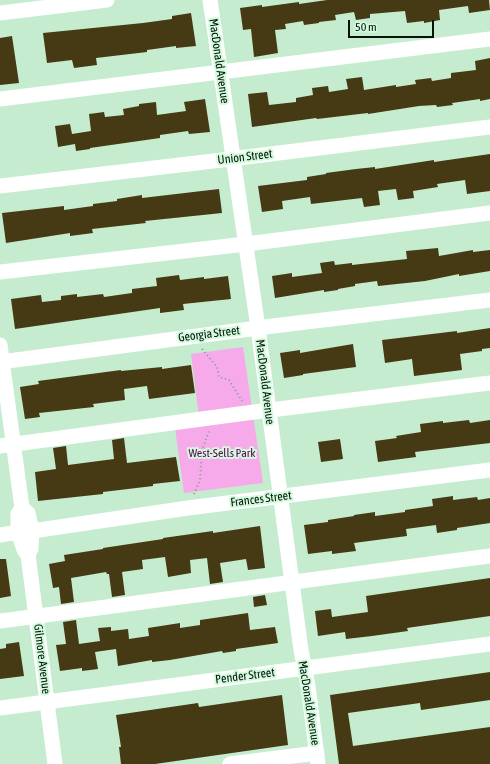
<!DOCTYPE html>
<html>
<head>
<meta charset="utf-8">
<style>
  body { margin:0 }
  #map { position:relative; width:490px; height:764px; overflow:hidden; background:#c5eccf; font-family:"Asap Condensed",sans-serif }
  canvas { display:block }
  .scale { position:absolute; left:348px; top:20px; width:86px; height:18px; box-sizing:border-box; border:2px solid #06130a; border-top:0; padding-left:5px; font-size:12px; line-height:14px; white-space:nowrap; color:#06130a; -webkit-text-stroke:3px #d2fadc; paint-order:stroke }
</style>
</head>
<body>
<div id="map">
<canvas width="490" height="764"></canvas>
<div class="scale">50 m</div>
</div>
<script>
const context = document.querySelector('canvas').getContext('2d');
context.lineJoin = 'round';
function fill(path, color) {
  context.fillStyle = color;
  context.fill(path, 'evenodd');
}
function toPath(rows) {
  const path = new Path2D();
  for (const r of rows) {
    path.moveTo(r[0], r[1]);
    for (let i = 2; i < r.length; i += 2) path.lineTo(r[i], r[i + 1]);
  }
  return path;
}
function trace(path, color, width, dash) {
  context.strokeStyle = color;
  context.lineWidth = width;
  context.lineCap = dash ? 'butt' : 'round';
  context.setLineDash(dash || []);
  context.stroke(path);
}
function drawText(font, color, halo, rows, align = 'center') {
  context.font = font + ' "Asap Condensed",sans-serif';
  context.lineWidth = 4;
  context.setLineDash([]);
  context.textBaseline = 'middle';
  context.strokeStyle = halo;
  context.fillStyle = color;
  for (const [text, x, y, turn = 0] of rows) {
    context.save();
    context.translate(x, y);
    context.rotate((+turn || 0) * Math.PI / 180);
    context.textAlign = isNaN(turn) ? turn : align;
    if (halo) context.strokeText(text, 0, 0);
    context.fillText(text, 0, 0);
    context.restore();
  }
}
const green = toPath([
  [243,347,263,483,184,493,175,428,200,424,191,354]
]);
const building = toPath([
  [327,0,489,0,490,10,469,13,468,6,439,10,440,20,424,23,424,21,407,23,405,11,370,14,370,18,356,20,354,12,335,15,336,20,319,22,319,23,304,25,303,21,285,24,286,29,275,30,278,53,254,57,251,29,243,30,240,8,262,5,262,7,299,2,299,4],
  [191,13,196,46,176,48,176,46,147,50,147,52,96,58,97,65,74,68,72,60,47,63,43,33,143,23,172,19,172,16],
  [12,36,19,83,0,85,0,38],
  [490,58,490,99,480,101,480,99,452,103,453,105,437,107,436,105,419,106,368,114,368,113,317,119,316,118,252,127,248,94,267,92,269,105,296,102,296,98,313,95,312,88,328,86,329,92,348,89,346,79,362,77,364,90,396,85,396,87,416,84,415,80,431,78,432,81,451,78,451,73,476,70,475,61],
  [205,99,210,132,189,134,188,131,160,135,160,138,90,148,90,149,76,151,75,144,58,147,55,126,70,124,72,134,91,131,89,114,104,112,105,117,124,115,123,109,139,106,139,104,156,102,157,115,186,111,184,102],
  [490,154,490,191,467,194,465,180,437,184,438,187,413,191,414,198,398,200,396,189,378,191,380,205,364,207,362,198,311,204,310,197,282,201,283,209,262,212,258,186,307,180,307,177,326,174,326,173,356,169,375,167,375,169,434,160,434,162],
  [219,189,222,213,145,221,146,223,92,229,93,233,70,236,70,233,6,243,2,213,64,206,64,210,93,206,93,204,117,201,117,199,142,195,142,198],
  [438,248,439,256,473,250,473,252,490,250,490,271,459,276,459,274,425,281,378,286,377,281,355,284,355,286,338,289,338,290,324,292,324,290,275,298,272,276,292,273,292,277,322,273,320,263,334,261,335,265,352,263,352,265,407,259,406,251],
  [179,275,180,280,204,277,204,279,228,276,231,299,183,304,184,310,160,313,160,308,15,329,11,299,41,295,42,302,61,300,61,296,77,294,77,297,103,294,104,297,132,293,132,289,157,286,156,278],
  [490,328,490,348,482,349,482,351,460,354,462,370,414,376,412,359,385,363,382,340,457,331,457,333],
  [353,344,356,367,303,374,303,375,284,378,280,353,300,350,300,353],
  [191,365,195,393,149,399,147,386,124,389,125,400,93,404,94,407,39,413,40,417,25,419,20,387,39,384,38,381,121,370,121,371,162,367,162,369],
  [469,420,470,423,490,420,490,443,415,452,416,457,378,462,375,441,397,438,396,436,421,432,420,424,443,421,443,423],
  [124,438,127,463,176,457,180,481,153,484,153,486,103,492,103,494,38,501,35,472,56,469,53,448,66,446,68,465,114,459,112,440],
  [340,439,343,459,321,462,318,442],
  [453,496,453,500,477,497,478,500,490,498,490,523,457,528,457,530,437,533,436,525,406,529,407,536,354,543,356,551,332,554,332,551,308,554,304,525,328,522,328,520,354,516,354,515,375,512,375,516,405,512,405,510,433,506,432,499],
  [260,526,265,568,248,570,246,559,220,563,223,582,210,584,207,558,190,560,191,573,168,577,165,557,142,560,143,569,122,572,125,595,112,597,109,574,107,574,106,572,71,578,74,602,61,604,59,587,53,588,49,564,65,561,64,555,103,549,103,548,163,539,163,538,213,531,213,533],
  [0,559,6,559,11,596,0,598],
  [490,578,490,616,407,628,408,631,372,636,346,639,345,632,318,636,315,611,331,609,332,617,368,612,366,596],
  [265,595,267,605,254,607,253,597],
  [248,613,250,630,275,627,278,643,236,649,236,651,223,653,222,651,170,660,152,662,152,660,118,666,116,649,95,652,98,669,82,671,82,668,60,671,56,645,66,644,63,622,76,620,79,644,100,641,98,628,111,627,111,631,128,629,129,639,149,636,148,628,180,623,180,628,200,625,200,620],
  [19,642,24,676,0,679,0,649,6,648,6,644],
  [490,672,490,700,421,710,420,703,348,713,353,746,490,727,490,764,339,764,330,695],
  [282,695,288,745,155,764,121,764,119,747,121,747,116,715,198,703,199,707]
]);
const path = toPath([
  [202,349,217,367,219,377,229,380,242,401],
  [194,494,200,480,202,450,209,431]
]);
const minor = toPath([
  [210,0,258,328,301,650,308,686,318,764],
  [0,13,107,0],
  [0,99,490,39],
  [0,186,222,160,490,127],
  [0,272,246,244,490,213],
  [0,345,22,508,28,513,32,531,31,549,28,555,55,764],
  [0,362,273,326,490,300],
  [0,446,254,412,490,383],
  [22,508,18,514,18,532,24,550,28,555],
  [32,531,188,508,490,470],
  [0,535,18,532],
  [0,621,490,556],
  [0,708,490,644],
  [230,764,317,753]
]);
const streetNames = [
  ["MacDonald Avenue",219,61,82],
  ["Union Street",245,157,-7],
  ["Georgia Street",209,334,-7],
  ["MacDonald Avenue",265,382,83],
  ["Frances Street",261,499,-7],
  ["Gilmore Avenue",42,659,83],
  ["Pender Street",245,676,-7],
  ["MacDonald Avenue",309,703,81]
];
const parkNames = [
  ["West-Sells Park",222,453]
];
fill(green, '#f6aae9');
fill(building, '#453a13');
trace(path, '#7f9c86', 2, [1, 3]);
trace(minor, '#fff', 15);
drawText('12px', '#06130a', '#d2fadc', streetNames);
drawText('12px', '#5d0055', '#d2fadc', parkNames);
</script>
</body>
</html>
